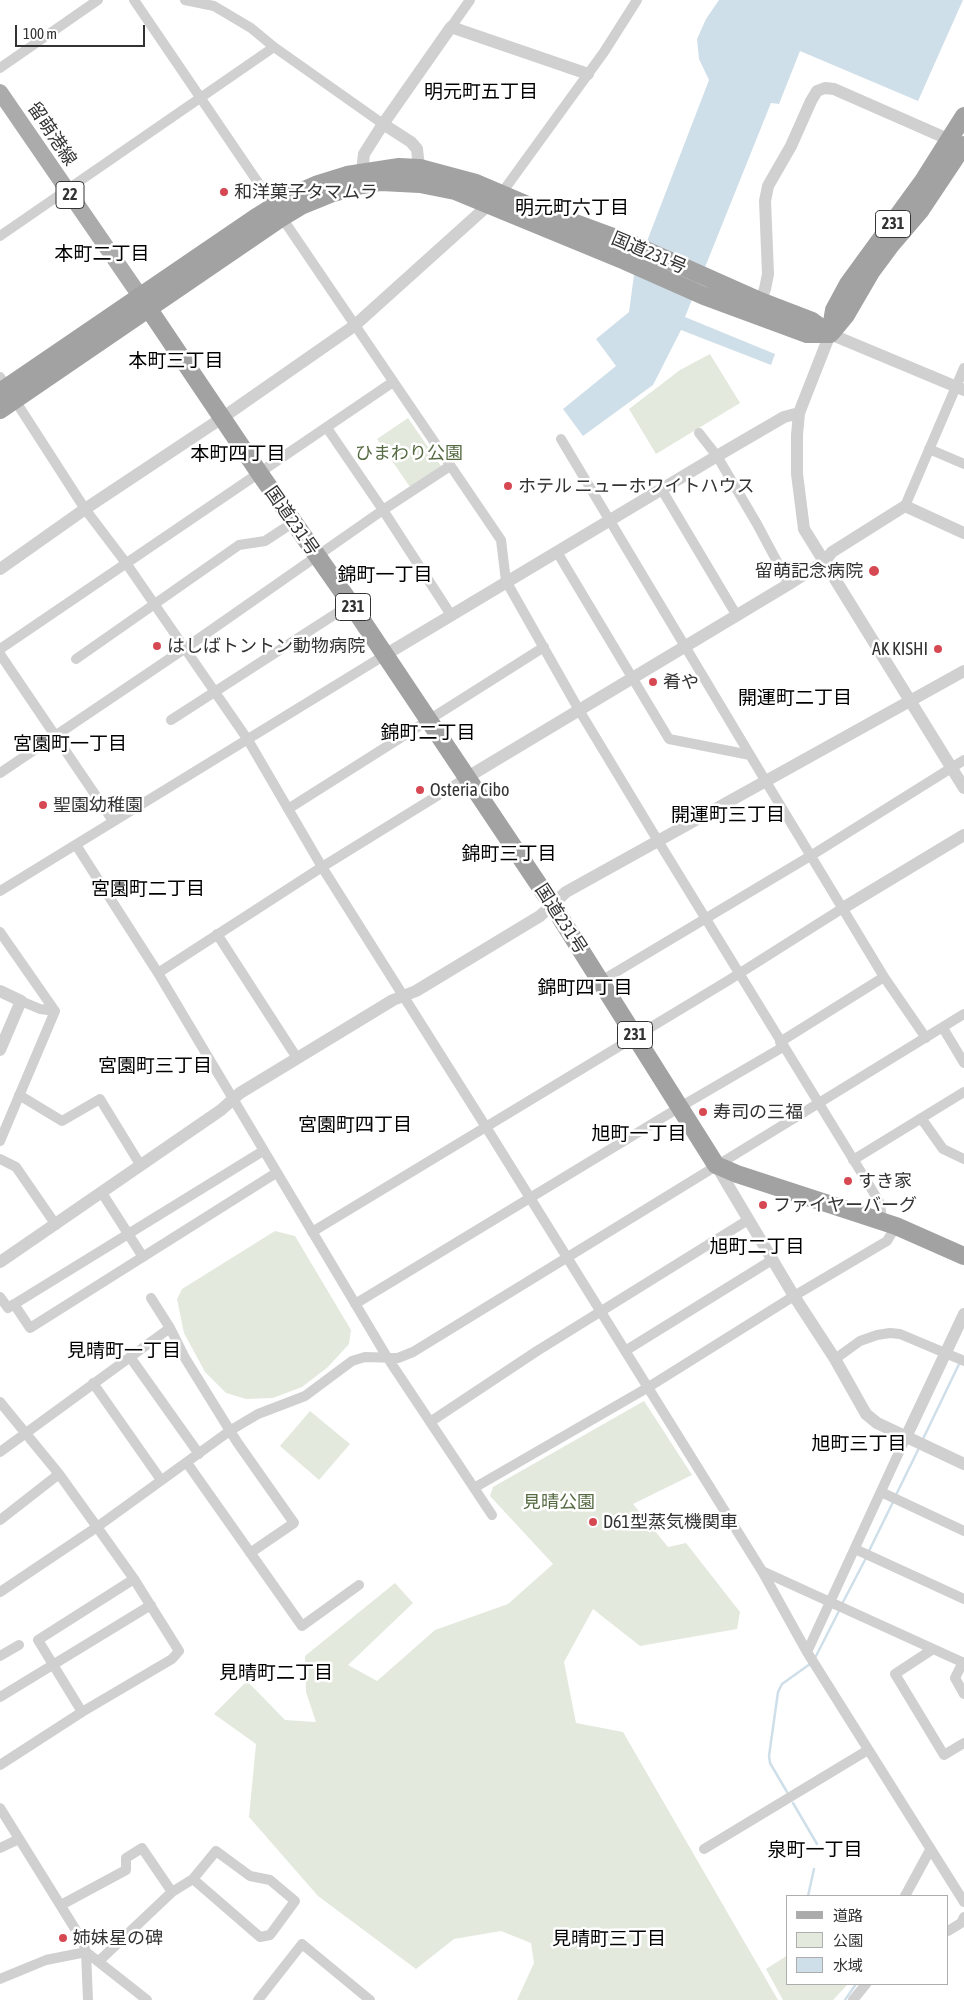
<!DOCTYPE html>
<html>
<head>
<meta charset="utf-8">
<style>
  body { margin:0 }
  #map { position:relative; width:964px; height:2000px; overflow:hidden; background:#fff; font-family:"Asap Condensed","Noto Sans JP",sans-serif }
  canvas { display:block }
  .legend { position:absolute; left:786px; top:1895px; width:162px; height:90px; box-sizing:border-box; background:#fff; border:1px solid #adadad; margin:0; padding:6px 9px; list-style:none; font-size:15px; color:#333 }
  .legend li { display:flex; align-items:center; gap:10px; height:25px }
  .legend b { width:25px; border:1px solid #adadad }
  .scale { position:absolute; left:15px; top:25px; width:130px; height:22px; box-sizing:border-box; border:2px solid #333; border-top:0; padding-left:6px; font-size:15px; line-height:18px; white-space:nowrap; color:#333; -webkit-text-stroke:4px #fff; paint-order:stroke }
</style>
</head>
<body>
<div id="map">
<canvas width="964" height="2000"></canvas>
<ul class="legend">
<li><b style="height:6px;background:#ababab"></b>道路</li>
<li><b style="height:14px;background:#e3e9dd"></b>公園</li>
<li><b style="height:14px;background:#cfdfe9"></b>水域</li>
</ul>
<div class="scale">100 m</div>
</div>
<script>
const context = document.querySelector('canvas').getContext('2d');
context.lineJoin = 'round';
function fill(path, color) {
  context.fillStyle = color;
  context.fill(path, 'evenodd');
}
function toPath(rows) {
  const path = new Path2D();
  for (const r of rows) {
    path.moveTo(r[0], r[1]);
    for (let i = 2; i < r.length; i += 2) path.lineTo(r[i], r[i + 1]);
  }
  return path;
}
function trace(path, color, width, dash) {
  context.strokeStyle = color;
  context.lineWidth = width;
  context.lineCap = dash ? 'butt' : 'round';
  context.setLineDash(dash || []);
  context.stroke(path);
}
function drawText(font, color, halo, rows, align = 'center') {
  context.font = font + ' "Asap Condensed","Noto Sans JP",sans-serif';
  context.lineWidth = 5;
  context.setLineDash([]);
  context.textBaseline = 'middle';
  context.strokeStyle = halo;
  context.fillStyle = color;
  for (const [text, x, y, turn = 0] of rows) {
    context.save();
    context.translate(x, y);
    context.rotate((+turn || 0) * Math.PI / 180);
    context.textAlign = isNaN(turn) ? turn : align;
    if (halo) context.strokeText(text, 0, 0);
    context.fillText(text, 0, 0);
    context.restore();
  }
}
const green = toPath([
  [710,354,740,403,656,454,629,409,680,370],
  [408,418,441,466,410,487,377,439],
  [275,1231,295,1236,351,1330,349,1344,328,1367,302,1387,273,1398,246,1399,226,1393,205,1372,184,1333,177,1299,182,1289],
  [644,1401,692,1475,633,1504,668,1547,686,1543,740,1612,737,1629,640,1646,593,1609,564,1662,576,1723,623,1732,778,2000,517,2000,534,1963,531,1943,501,1931,454,1939,416,1969,318,1896,249,1817,256,1744,214,1714,247,1681,285,1720,316,1722,306,1692,305,1656,395,1583,413,1603,348,1665,377,1681,435,1630,508,1604,553,1564,490,1496,493,1487],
  [310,1411,350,1444,319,1480,280,1446],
  [788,1955,788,1984,848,1984,833,2000,783,2000,766,1969]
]);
const water = toPath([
  [719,0,963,0,918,101,800,51,779,104,771,103,685,317,775,354,771,365,681,330,653,385,583,436,563,409,616,366,596,339,629,312,634,275,709,80,699,59,697,39,706,19]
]);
const stream = toPath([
  [922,1441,960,1362],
  [895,1497,919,1448],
  [868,1553,893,1502],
  [842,1604,866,1558],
  [815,1658,840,1609],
  [787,1792,770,1763,769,1756,778,1692,782,1684,810,1664],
  [793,1803,817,1844],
  [808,1896,814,1869],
  [845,2000,856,1984]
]);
const minor = toPath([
  [134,0,501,540,506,581,579,710,652,831,880,1203,882,1221],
  [185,0,214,6,251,28,274,47,383,124],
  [451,27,470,0],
  [0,68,98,0],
  [501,194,604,52,637,0],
  [0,236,274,47],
  [0,377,85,509,126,563,248,740,322,867,486,1127,762,1571,807,1652,964,1902],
  [327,428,383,510,451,615],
  [699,433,717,456,757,524,789,584],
  [561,439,771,790,884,977,926,1038],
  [929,449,964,464],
  [662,490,737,616],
  [905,506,964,368],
  [557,552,669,739,750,755],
  [0,649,393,382],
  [0,654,113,821],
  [76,659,239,545,265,541,294,522],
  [171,720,351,604],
  [0,773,184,649,383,510,450,466],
  [288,809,544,647],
  [76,845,158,973,387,1357,492,1515],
  [0,891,385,655],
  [0,932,55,1011,0,1141],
  [217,934,297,1058],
  [158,973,322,867,466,778],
  [601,981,812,855,964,760],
  [21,1001,40,1009,55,1011],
  [943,1028,964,1063],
  [780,1042,884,977],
  [19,1095,62,1121,100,1099,141,1166],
  [921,1118,943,1149,964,1159],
  [0,1159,16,1167,56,1225],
  [853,1160,964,1092],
  [102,1193,143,1257],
  [312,1232,729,980,843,908],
  [0,1297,8,1308,263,1151],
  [151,1298,170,1328,185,1358,237,1442,294,1523,250,1553],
  [14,1304,30,1328,276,1173],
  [355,1304,680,1107,783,1047],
  [625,1351,772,1260],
  [130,1357,199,1454],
  [835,1359,860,1341,877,1335,890,1333,900,1334,964,1361],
  [93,1383,161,1480],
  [0,1402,59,1474,97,1527,134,1579,179,1651,172,1659,82,1712,0,1765],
  [430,1422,537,1351,748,1220],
  [0,1452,170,1328],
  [187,1463,302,1626,359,1585],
  [474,1488,647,1388,794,1296,887,1241,896,1226],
  [881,1492,964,1531],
  [0,1520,59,1474],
  [855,1549,964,1599],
  [762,1571,964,1663],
  [0,1592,97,1527,231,1430,258,1414,305,1396,352,1361,365,1357,398,1358,413,1352,964,1014],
  [933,1649,895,1674,944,1755,964,1743],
  [807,1652,906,1437],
  [0,1656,19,1645],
  [963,1662,955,1678,964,1694],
  [0,1697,151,1605],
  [82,1712,38,1640,134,1579],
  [0,1808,82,1940,86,1952,88,2000],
  [0,1848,19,1839],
  [704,1849,868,1750],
  [905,1896,930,1850],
  [61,1905,126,1870,126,1858,142,1848,172,1892],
  [948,1931,961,1923,964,1917],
  [99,1961,172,1892,193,1879,216,1851,250,1876,270,1880,295,1901,270,1935,260,1937,193,1879],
  [0,1979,46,1960,86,1952,147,2000],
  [258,2000,302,1944,370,2000],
  [853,2000,866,1984]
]);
const tertiary = toPath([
  [383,124,411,142,417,149,420,176],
  [362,172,364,154,383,124,451,27,588,74],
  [760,301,765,289,768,274,765,201,768,186,791,146,811,101,817,91,825,88,834,89,957,143],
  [964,390,830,334,799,413,797,435,797,474,804,529,964,788],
  [0,569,85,509,222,418,354,326,494,200],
  [385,655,717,456,784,417,799,413],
  [466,778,789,584,824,562,832,552,905,506,964,533],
  [843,908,964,835],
  [0,991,21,1001,0,1050],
  [716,1165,794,1296,835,1359,866,1414,877,1423,964,1464],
  [0,1262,221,1110,240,1093,393,1000,416,991,540,916,566,892,964,671],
  [906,1437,964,1314]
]);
const primary = toPath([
  [0,92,140,296]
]);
const trunk = toPath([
  [140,296,260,474,351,604,553,906,716,1165,737,1174,896,1226,964,1256],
  [832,332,846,315,871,272,891,245,920,211,964,145],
  [830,334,834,310,848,284,923,181,964,116],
  [0,392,258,216,288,197,318,184,347,175,399,167,420,168,476,183,537,209,632,244,760,301,812,321,830,334],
  [0,410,281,218,301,206,333,193,358,186,381,182,420,184,455,191,625,261,704,296,807,334,830,334]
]);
const markers = [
  [224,192,5,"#d64953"],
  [508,486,5,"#d64953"],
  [874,571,6,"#d64953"],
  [157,646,5,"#d64953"],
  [938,649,5,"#d64953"],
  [653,682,5,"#d64953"],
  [420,790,5,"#d64953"],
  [43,805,5,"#d64953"],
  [703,1112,5,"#d64953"],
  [848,1181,5,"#d64953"],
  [763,1205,5,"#d64953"],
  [593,1522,5,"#d64953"],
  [63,1938,5,"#d64953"]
];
const shields = [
  [70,195,28],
  [893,224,35],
  [353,607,35],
  [635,1035,35]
];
const shieldNames = [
  ["22",70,195],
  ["231",893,224],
  ["231",353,607],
  ["231",635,1035]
];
const streetNames = [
  ["留萌港線",52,134,56],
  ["国道231号",649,253,23],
  ["国道231号",292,521,55],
  ["国道231号",561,919,57]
];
const poiNames = [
  ["和洋菓子タマムラ",234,192],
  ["ホテル ニューホワイトハウス",518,486],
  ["留萌記念病院",863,571,"right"],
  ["はしばトントン動物病院",167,646],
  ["AK KISHI",928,649,"right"],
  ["肴や",663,682],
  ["Osteria Cibo",430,790],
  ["聖園幼稚園",53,805],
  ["寿司の三福",713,1112],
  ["すき家",858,1181],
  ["ファイヤーバーグ",773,1205],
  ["D61型蒸気機関車",603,1522],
  ["姉妹星の碑",73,1938]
];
const parkNames = [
  ["ひまわり公園",409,453],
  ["見晴公園",559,1502]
];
const neighbourhoodNames = [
  ["明元町五丁目",481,92],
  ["明元町六丁目",572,208],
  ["本町二丁目",102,254],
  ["本町三丁目",176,361],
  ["本町四丁目",238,454],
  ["錦町一丁目",385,575],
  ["開運町二丁目",795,698],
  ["錦町二丁目",428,733],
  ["宮園町一丁目",70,744],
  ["開運町三丁目",728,815],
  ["錦町三丁目",509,854],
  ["宮園町二丁目",148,889],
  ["錦町四丁目",585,988],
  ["宮園町三丁目",155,1066],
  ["宮園町四丁目",355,1125],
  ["旭町一丁目",639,1134],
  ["旭町二丁目",757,1247],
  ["見晴町一丁目",124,1351],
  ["旭町三丁目",859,1444],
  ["見晴町二丁目",276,1673],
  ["泉町一丁目",815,1850],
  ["見晴町三丁目",609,1939]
];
fill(green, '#e3e9dd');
fill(water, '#cfdfe9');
trace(stream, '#cfdfe9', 2.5);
trace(minor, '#d0d0d0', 10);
trace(tertiary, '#d0d0d0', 12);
trace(primary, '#ababab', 16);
trace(trunk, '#a2a2a2', 18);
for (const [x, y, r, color] of markers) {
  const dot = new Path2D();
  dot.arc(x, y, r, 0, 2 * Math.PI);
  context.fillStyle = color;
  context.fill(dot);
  trace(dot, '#fff', 2);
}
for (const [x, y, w] of shields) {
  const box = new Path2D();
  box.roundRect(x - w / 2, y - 13.5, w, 27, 4);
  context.fillStyle = '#fff';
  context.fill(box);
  trace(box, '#333', 1);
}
drawText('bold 16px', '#333', null, shieldNames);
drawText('18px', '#333', '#fff', streetNames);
drawText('18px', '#333', '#fff', poiNames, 'left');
drawText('18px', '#566b43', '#fff', parkNames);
drawText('19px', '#000', '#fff', neighbourhoodNames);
</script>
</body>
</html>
